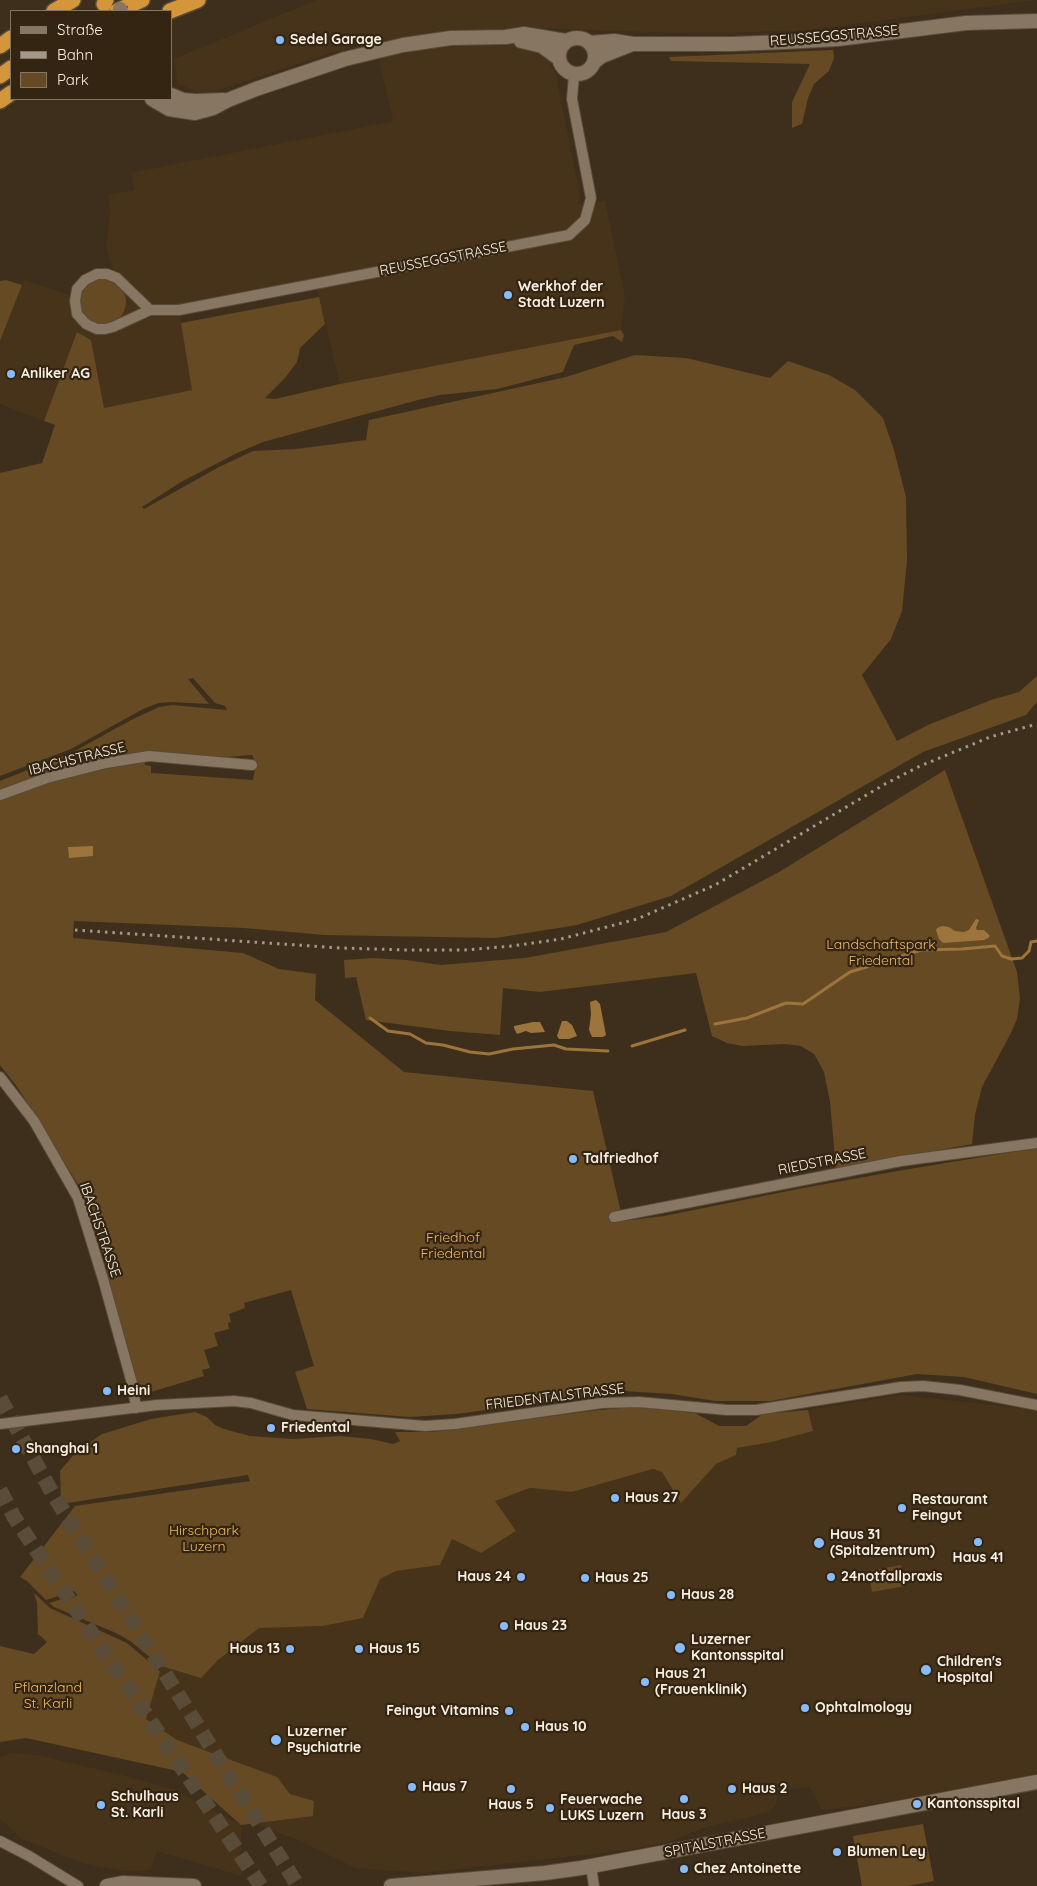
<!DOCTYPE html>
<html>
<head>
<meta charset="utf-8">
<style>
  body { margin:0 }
  #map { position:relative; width:1037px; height:1886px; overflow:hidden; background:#3d2f1b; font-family:Quicksand,sans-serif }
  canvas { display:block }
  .legend { position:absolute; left:10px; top:10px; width:162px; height:90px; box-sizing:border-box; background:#332512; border:1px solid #827665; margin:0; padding:6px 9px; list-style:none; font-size:15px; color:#f8efe2 }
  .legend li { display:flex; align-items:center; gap:10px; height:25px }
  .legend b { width:25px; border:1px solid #827665 }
</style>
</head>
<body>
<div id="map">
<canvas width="1037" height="1886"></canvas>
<ul class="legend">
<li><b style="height:6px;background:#877661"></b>Straße</li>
<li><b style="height:6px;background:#a49989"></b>Bahn</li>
<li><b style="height:14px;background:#654a24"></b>Park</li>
</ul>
</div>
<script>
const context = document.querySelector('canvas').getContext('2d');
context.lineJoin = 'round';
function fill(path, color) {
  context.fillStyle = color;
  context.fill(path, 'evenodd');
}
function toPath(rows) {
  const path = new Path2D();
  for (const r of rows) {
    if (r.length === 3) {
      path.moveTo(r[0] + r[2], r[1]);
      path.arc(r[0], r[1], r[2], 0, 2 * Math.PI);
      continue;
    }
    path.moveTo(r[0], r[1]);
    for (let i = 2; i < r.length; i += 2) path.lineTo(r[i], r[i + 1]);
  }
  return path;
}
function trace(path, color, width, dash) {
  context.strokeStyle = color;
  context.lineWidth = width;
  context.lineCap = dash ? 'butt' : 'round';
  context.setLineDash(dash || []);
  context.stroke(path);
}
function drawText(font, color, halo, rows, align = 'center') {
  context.font = font + ' Quicksand,sans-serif';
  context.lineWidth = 4.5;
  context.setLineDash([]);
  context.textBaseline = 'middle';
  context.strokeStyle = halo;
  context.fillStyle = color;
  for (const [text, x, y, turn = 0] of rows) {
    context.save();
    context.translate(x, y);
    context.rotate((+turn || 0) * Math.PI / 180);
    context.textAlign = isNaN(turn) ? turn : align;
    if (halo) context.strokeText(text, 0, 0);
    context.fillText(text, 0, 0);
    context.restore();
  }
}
const built = toPath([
  [316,0,1037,0,808,30,723,33,648,32,536,28,538,52,548,60,556,75,580,195,579,204,605,201,625,296,621,330,340,384,316,285,179,310,193,390,104,408,91,340,83,336,64,367,44,421,0,404,0,341,24,280,70,295,82,277,95,268,113,270,106,248,110,212,108,195,134,190,131,173,393,121,374,39,204,95,178,84,174,59],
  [901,1395,1037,1410,1037,1778,996,1788,823,1810,821,1809,810,1787,777,1791,776,1804,768,1813,706,1827,669,1842,628,1850,424,1873,355,1868,300,1841,242,1819,146,1719,161,1666,201,1677,218,1660,259,1627,323,1626,363,1618,379,1579,396,1571,440,1564,452,1539,481,1553,516,1531,494,1501,530,1488,572,1492,653,1469,662,1472,681,1503,716,1464,736,1455,737,1448,772,1442,813,1431,808,1410],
  [11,1753,37,1755,122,1775,175,1790,241,1825,241,1876,157,1851,151,1870,121,1871,82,1863,22,1839,0,1819,0,1757]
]);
const green = toPath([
  [833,50,834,58,829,71,814,84,808,98,802,124,792,128,792,102,810,64,671,61,669,57],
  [103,302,23],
  [6,280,22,285,0,341,0,281],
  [319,297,325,324,300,348,297,362,285,378,265,398,275,399,340,384,621,330,624,335,622,342,613,336,574,345,563,372,497,389,440,395,418,400,263,442,237,453,181,482,142,507,144,509,219,467,253,451,296,449,366,440,369,420,566,377,635,355,686,358,770,378,788,361,829,375,855,390,883,418,894,450,906,497,907,560,902,611,891,639,862,675,897,741,928,725,991,700,1019,692,1037,676,1037,702,1026,715,923,752,671,896,577,925,496,938,324,935,244,928,74,921,73,938,243,953,279,969,316,974,315,1000,404,1072,593,1091,623,1221,664,1216,803,1188,903,1170,1037,1148,1037,1394,964,1377,917,1374,770,1401,715,1401,672,1394,623,1391,457,1414,410,1417,307,1409,295,1372,314,1366,291,1290,244,1303,245,1308,229,1314,231,1322,228,1323,229,1329,214,1333,218,1346,204,1350,210,1368,202,1370,204,1376,141,1395,124,1342,92,1207,18,1088,0,1065,0,801,39,785,144,760,145,765,151,766,151,773,253,780,256,763,252,755,228,757,143,752,87,764,88,757,78,754,68,761,68,763,72,767,0,789,0,781,73,752,131,720,159,707,172,705,227,710,225,706,215,703,193,678,188,679,209,704,171,702,159,703,143,709,71,749,0,776,0,473,42,463,55,425,44,421,77,332,91,340,104,408,192,390,181,323],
  [945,770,1017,972,1020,999,1017,1019,1011,1033,982,1087,975,1115,972,1144,836,1169,830,1102,824,1072,814,1054,801,1046,785,1044,742,1046,727,1043,712,1036,696,973,540,992,503,988,500,1035,450,1031,366,1020,356,977,345,978,344,960,373,958,406,960,441,965,525,958,666,932,779,872],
  [634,1407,695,1413,719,1426,746,1426,763,1414,808,1410,813,1431,772,1442,737,1448,736,1455,716,1464,681,1503,662,1472,653,1469,572,1492,530,1488,495,1501,516,1531,481,1553,452,1539,440,1565,396,1571,380,1579,363,1618,323,1626,259,1628,218,1660,201,1678,161,1666,130,1641,116,1633,54,1607,49,1603,62,1599,68,1600,78,1595,74,1591,46,1600,27,1581,20,1577,75,1506,250,1481,248,1475,61,1504,60,1471,76,1452,102,1434,151,1419,195,1412,207,1417,215,1425,224,1429,250,1436,294,1439,340,1436,371,1439,393,1444,400,1441,395,1432,432,1432,599,1410],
  [901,1565,905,1586,872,1592,868,1571],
  [34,1593,50,1608,127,1643,160,1671,146,1719,177,1740,277,1777,290,1794,314,1801,313,1816,241,1825,182,1772,26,1738,0,1742,0,1646,34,1654,47,1642,38,1634,37,1603],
  [923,1824,934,1881,908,1886,862,1886,853,1836]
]);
const water = toPath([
  [93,846,93,856,69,858,68,847],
  [976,919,979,920,976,928,977,930,984,930,990,936,988,938,984,940,943,943,939,939,936,930,937,928,942,926,949,927,955,931,964,932,969,930],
  [596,1000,600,1004,606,1035,603,1037,592,1037,589,1030,591,1014,590,1002],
  [562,1021,567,1021,572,1025,577,1036,569,1039,559,1039,557,1036],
  [533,1022,540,1022,545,1032,531,1033,526,1031,517,1034,514,1028,514,1026]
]);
const stream = toPath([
  [370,1018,388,1031,410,1034,426,1043,443,1045,470,1052,489,1054,513,1049,554,1045,566,1049,608,1051],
  [715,1024,747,1018,786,1003,803,1004,850,972,921,950,962,949,995,946,1002,956,1011,959,1022,958,1029,951,1031,942,1037,941],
  [632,1046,685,1030]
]);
const motorwayTunnel = toPath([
  [0,1398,54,1496,298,1886],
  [0,1490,14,1517,261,1886]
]);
const minor = toPath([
  [150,310,117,278,107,274,97,274,85,280,77,289,75,301,77,314,86,324,97,329,105,329,113,327,150,310,179,310,569,235,585,220,591,198,572,99,574,75],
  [0,795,47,778,106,763,149,756,252,765],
  [0,1077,34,1121,78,1198,103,1279,133,1387,136,1408],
  [614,1217,901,1161,1037,1143],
  [0,1424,157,1405,234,1401,251,1403,293,1415,425,1426,455,1424,602,1403,639,1402,727,1410,756,1410,901,1387,923,1386,960,1390,1037,1405],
  [0,1841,29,1856,78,1886],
  [591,1867,594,1886]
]);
const secondary = toPath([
  [577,56,18],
  [521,41,542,46,558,58],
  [589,43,614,41,633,44,732,44,785,42,838,39,966,23,1037,21],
  [594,62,602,56,630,45],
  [171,95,183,100,196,101,224,100],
  [152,99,169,109,195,113,213,108,228,100,256,89,345,59,403,45,451,38,506,37,524,34,566,41],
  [107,1886,123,1883,194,1886],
  [391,1886,545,1873,581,1868,1037,1782]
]);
const motorway = toPath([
  [104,4,106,0],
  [54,11,73,0],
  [117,11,142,0],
  [170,11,198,0],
  [0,46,11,38],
  [0,76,11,68],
  [0,101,11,93]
]);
const rail = toPath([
  [75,930,341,948,405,950,465,950,512,946,561,939,637,919,715,885,885,784,918,767,990,737,1037,724]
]);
const secondaryBridge = toPath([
  [120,9,121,11]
]);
const markers = [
  [280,40,5,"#87bbfb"],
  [508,295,5,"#87bbfb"],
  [11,374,5,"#87bbfb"],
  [573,1159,5,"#87bbfb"],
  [107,1391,5,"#87bbfb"],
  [271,1428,5,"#87bbfb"],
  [16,1449,5,"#87bbfb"],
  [615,1498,5,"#87bbfb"],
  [902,1508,5,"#87bbfb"],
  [978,1542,5,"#87bbfb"],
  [819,1543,6,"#87bbfb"],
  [521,1577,5,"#87bbfb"],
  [831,1577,5,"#87bbfb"],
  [585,1578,5,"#87bbfb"],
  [671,1595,5,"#87bbfb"],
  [504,1626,5,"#87bbfb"],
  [680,1648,6,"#87bbfb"],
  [290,1649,5,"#87bbfb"],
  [359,1649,5,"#87bbfb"],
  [926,1670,6,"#87bbfb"],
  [645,1682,5,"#87bbfb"],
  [805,1708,5,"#87bbfb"],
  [509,1711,5,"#87bbfb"],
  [525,1727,5,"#87bbfb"],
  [276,1740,6,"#87bbfb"],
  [412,1787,5,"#87bbfb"],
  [511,1789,5,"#87bbfb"],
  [732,1789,5,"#87bbfb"],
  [684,1799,5,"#87bbfb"],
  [917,1804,5,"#87bbfb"],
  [101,1805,5,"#87bbfb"],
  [550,1808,5,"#87bbfb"],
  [837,1852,5,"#87bbfb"],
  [684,1869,5,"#87bbfb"]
];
const streetNames = [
  ["REUSSEGGSTRASSE",834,36,-5],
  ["REUSSEGGSTRASSE",443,259,-11],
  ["IBACHSTRASSE",77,759,-14],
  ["RIEDSTRASSE",822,1162,-11],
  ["IBACHSTRASSE",100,1230,71],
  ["FRIEDENTALSTRASSE",555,1397,-7],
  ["SPITALSTRASSE",715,1843,-11]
];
const poiNames = [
  ["Sedel Garage",290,40],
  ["Werkhof der",518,287],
  ["Stadt Luzern",518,303],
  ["Anliker AG",21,374],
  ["Talfriedhof",583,1159],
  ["Heini",117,1391],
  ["Friedental",281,1428],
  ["Shanghai 1",26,1449],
  ["Haus 27",625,1498],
  ["Restaurant",912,1500],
  ["Feingut",912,1516],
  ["Haus 31",830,1535],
  ["(Spitalzentrum)",830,1551],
  ["Haus 41",978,1558,"center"],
  ["Haus 24",511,1577,"right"],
  ["24notfallpraxis",841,1577],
  ["Haus 25",595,1578],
  ["Haus 28",681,1595],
  ["Haus 23",514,1626],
  ["Luzerner",691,1640],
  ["Kantonsspital",691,1656],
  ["Haus 13",280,1649,"right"],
  ["Haus 15",369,1649],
  ["Children's",937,1662],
  ["Hospital",937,1678],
  ["Haus 21",655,1674],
  ["(Frauenklinik)",655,1690],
  ["Ophtalmology",815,1708],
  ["Feingut Vitamins",499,1711,"right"],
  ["Haus 10",535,1727],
  ["Luzerner",287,1732],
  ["Psychiatrie",287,1748],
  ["Haus 7",422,1787],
  ["Haus 2",742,1789],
  ["Schulhaus",111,1797],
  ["St. Karli",111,1813],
  ["Feuerwache",560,1800],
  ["LUKS Luzern",560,1816],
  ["Kantonsspital",927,1804],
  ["Haus 5",511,1805,"center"],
  ["Haus 3",684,1815,"center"],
  ["Blumen Ley",847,1852],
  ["Chez Antoinette",694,1869]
];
const parkNames = [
  ["Landschaftspark",881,945],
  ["Friedental",881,961],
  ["Friedhof",453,1238],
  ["Friedental",453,1254],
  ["Hirschpark",204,1531],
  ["Luzern",204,1547],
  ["Pflanzland",48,1688],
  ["St. Karli",48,1704]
];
fill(built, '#463319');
fill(green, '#654a24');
fill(water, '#9d753c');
trace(stream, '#9d753c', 3);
trace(motorwayTunnel, '#594c39', 15, [15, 8]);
trace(minor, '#574b39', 12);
trace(secondary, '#574b39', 16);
trace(motorway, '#574b39', 18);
trace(minor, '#877661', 10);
trace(secondary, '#877661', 14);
trace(motorway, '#d3963b', 15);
trace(rail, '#a49989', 3, [2.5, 5]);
trace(secondaryBridge, '#574b39', 16, []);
trace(secondaryBridge, '#877661', 14);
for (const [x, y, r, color] of markers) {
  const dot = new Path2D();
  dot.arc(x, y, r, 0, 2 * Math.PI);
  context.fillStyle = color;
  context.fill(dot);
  trace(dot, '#332512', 2);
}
drawText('14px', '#f8efe2', '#332512', streetNames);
drawText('bold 14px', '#f8efe2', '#332512', poiNames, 'left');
drawText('14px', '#f1b866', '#332512', parkNames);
</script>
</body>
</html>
